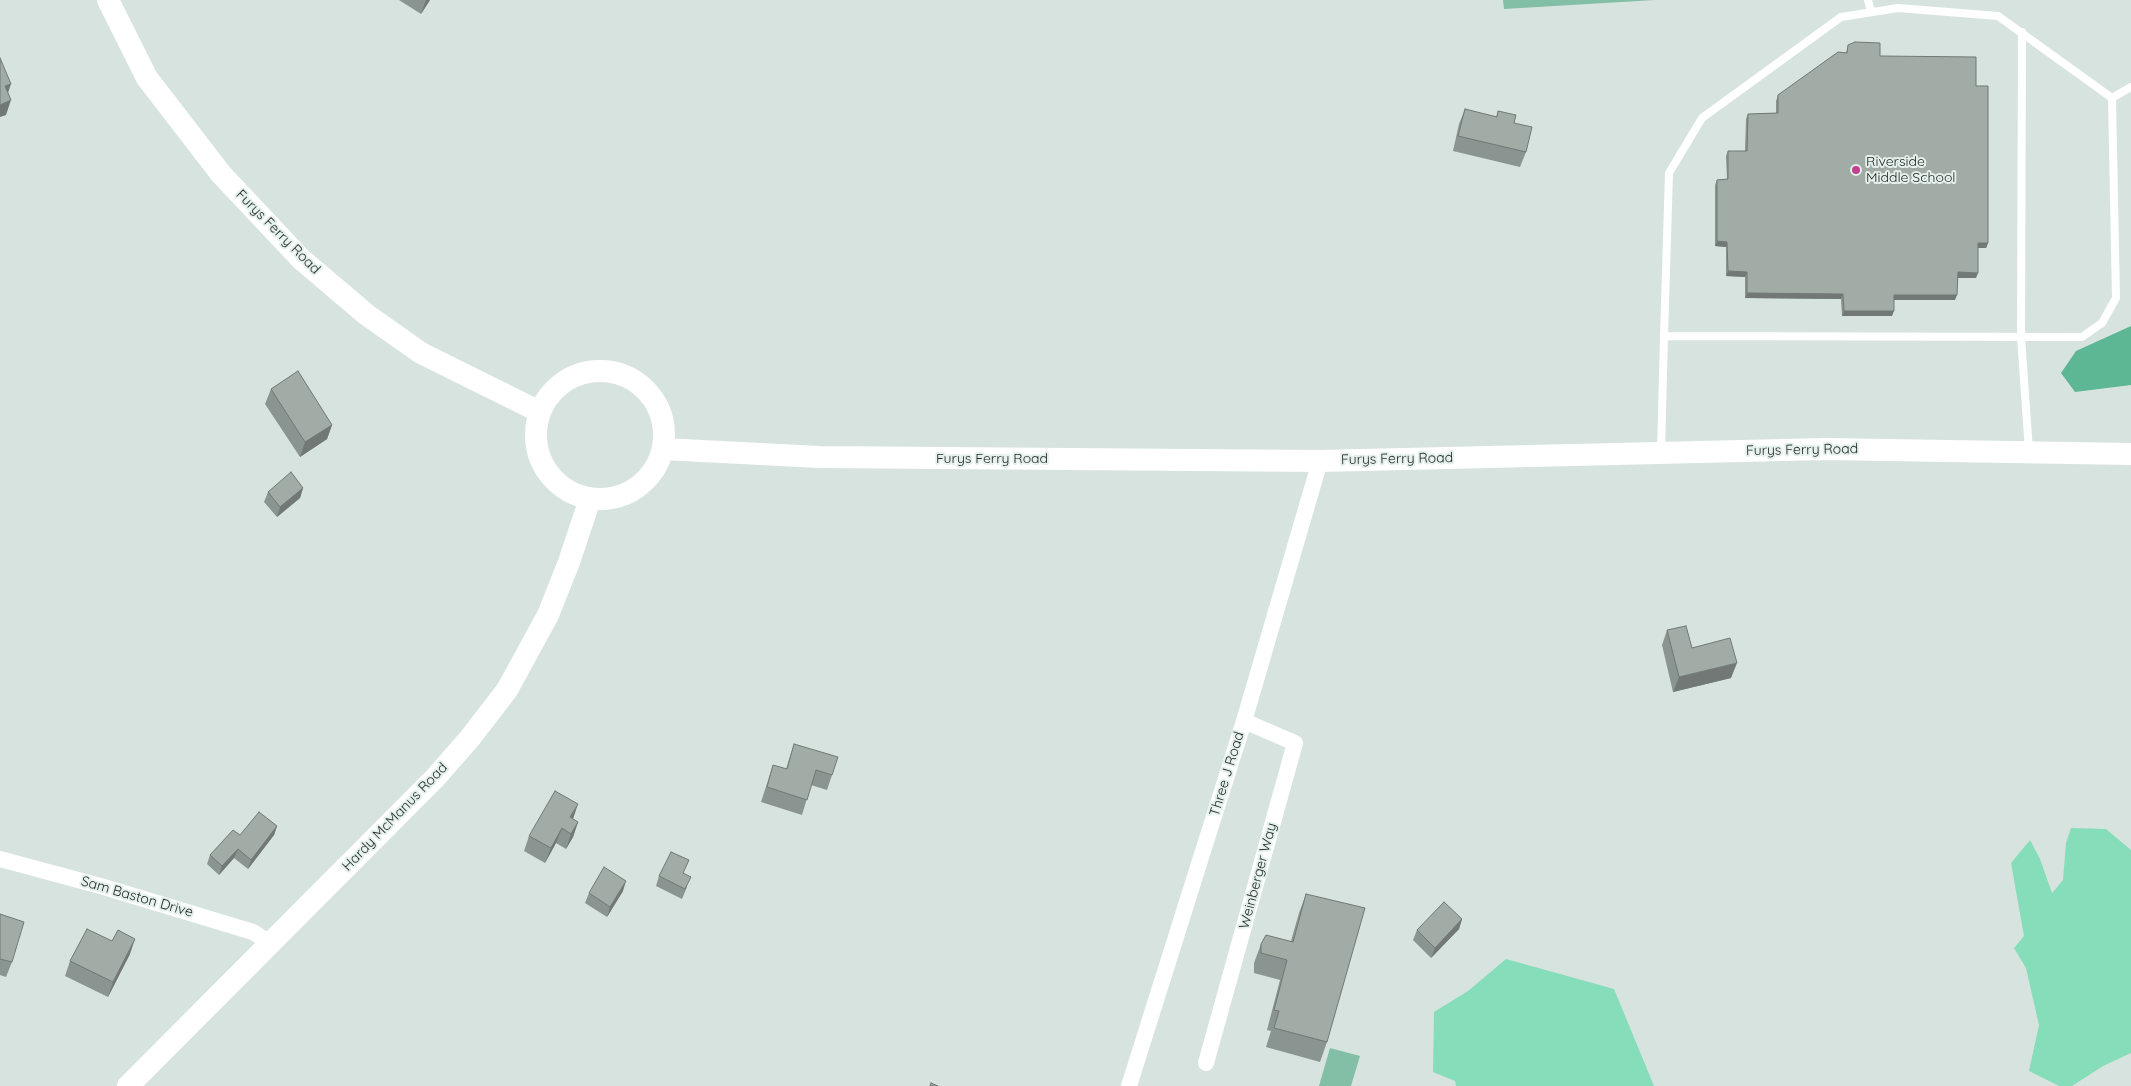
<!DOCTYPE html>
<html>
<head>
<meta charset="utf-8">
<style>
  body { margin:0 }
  canvas { display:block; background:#d7e3de }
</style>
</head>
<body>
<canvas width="2131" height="1086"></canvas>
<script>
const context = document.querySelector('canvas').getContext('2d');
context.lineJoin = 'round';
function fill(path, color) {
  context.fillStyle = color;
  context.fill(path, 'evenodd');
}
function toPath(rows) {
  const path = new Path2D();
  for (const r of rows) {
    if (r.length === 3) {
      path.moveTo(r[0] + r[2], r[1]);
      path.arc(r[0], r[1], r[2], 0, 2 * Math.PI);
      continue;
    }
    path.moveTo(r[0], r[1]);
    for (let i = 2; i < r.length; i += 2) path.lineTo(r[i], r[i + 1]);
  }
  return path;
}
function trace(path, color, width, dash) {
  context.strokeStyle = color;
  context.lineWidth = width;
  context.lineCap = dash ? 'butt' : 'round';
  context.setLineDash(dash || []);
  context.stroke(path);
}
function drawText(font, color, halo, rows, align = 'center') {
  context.font = font + ' Quicksand,sans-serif';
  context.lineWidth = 4;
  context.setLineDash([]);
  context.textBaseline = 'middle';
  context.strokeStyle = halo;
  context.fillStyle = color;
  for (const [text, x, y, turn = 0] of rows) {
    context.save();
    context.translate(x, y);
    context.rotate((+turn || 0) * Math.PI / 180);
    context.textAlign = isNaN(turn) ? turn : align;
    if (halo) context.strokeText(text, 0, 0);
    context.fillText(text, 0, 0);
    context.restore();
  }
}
const green = toPath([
  [1503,0,1655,0,1504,9],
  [1330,1048,1360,1056,1351,1086,1319,1086]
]);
const forest = toPath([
  [2131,326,2131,385,2075,392,2061,373,2076,351]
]);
const water = toPath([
  [2071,828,2106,829,2131,850,2131,1053,2103,1066,2072,1086,2059,1086,2029,1071,2039,1025,2026,968,2014,948,2024,936,2011,863,2030,840,2040,859,2052,893,2063,880,2066,843],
  [1506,959,1614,989,1654,1086,1456,1086,1455,1081,1433,1072,1434,1012,1468,991]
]);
const lane = toPath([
  [1868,0,1871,12],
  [2022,32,2021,337,2029,451],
  [2112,98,2131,87],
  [1661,451,1664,336,1669,173,1702,118,1841,17,1898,8,1998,16,2112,98,2116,298,2102,323,2082,337,1664,336]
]);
const street = toPath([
  [0,859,104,887,253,932,270,943],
  [1206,1063,1295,743,1244,721],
  [1129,1086,1244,721,1320,461]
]);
const secondary = toPath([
  [108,0,147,78,221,174,301,259,367,315,421,353,540,412],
  [600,435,64],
  [663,449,819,457,1320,461,1826,449,2131,454],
  [128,1086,435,778,470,738,507,690,548,615,569,562,590,499]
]);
const wall = toPath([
  [399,0,430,0,421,14],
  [1848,45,1880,56,1976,86,1988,243,1986,248,1978,248,1976,278,1958,278,1955,300,1894,300,1892,316,1842,316,1841,299,1745,298,1745,277,1726,276,1726,247,1715,246,1715,185,1717,180,1727,179,1726,156,1728,151,1745,151,1746,119,1748,114,1776,113,1776,101,1778,95,1846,53],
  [1465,109,1496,117,1498,111,1514,123,1526,152,1520,167,1453,151,1459,124],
  [271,389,332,425,327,439,300,457,265,404],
  [303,488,300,498,277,517,264,502,268,492],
  [1667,630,1692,648,1731,678,1673,692,1662,645],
  [794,744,832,775,827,790,811,785,802,815,761,802,773,765,786,769],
  [573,819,578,822,573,837,566,849,556,843,545,863,524,851,529,836],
  [277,826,274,835,248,869,234,858,219,875,207,864,210,855,240,835],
  [684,873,687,887,682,899,656,886,659,876],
  [623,891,607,917,585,903,589,893],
  [1306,894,1327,1042,1320,1062,1266,1047,1271,1031,1267,1030,1280,980,1254,973,1254,963,1261,944,1291,941,1299,913],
  [0,914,12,962,6,977,0,975],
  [1462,919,1459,929,1431,958,1413,940,1417,930],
  [130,954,108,997,65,976,70,961]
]);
const shadedWall = toPath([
  [426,0,430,0,421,14],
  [11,84,6,99,5,86],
  [11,100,6,115,0,117,0,105],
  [1717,241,1727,242,1726,247,1715,246],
  [1978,243,1988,243,1986,248,1976,248],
  [1728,271,1747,272,1745,277,1726,276],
  [1958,272,1978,273,1976,278,1956,278],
  [1747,293,1843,294,1841,299,1745,298],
  [1894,295,1957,295,1955,300,1892,300],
  [1844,311,1894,311,1892,316,1842,316],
  [332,425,327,439,300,457,305,442],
  [303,488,300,498,277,517,280,507],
  [1737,663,1731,678,1673,692,1679,677],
  [578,804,573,819,565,832,570,817],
  [578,822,573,837,566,849,571,834],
  [277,826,274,835,248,869,251,860],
  [562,828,556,843,545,863,551,848],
  [238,849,234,858,219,875,222,866],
  [626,881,623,891,607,917,610,907],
  [1462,919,1459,929,1431,958,1435,948],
  [135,939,130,954,108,997,113,982]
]);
const building = toPath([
  [1855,42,1880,43,1880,56,1976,57,1976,86,1988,86,1988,243,1978,243,1978,273,1958,272,1957,295,1894,295,1894,311,1844,311,1843,294,1747,293,1747,272,1728,271,1727,242,1717,241,1717,180,1728,179,1728,151,1747,151,1748,114,1778,113,1778,95,1838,52,1847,53,1848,45,1855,42],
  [0,58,11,84,5,86,11,100,0,105,0,58],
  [1465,109,1497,117,1498,111,1516,115,1514,123,1532,127,1526,152,1458,136,1465,109],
  [298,371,332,425,305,442,271,389,298,371],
  [291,472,303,488,280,507,268,492,291,472],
  [1686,626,1692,648,1730,638,1737,663,1679,677,1667,630,1686,626],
  [794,744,838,757,832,775,816,770,807,800,767,787,773,765,787,769,794,744],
  [555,791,578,804,570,817,578,822,571,834,562,828,551,848,529,836,555,791],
  [259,812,277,826,251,860,238,849,222,866,210,855,233,830,240,835,259,812],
  [671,852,689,860,683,873,691,877,685,889,659,876,671,852],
  [604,867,626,881,610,907,589,893,604,867],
  [1306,894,1365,908,1327,1042,1274,1028,1279,1011,1274,1010,1287,960,1261,953,1261,944,1266,935,1293,942,1306,894],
  [1444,902,1462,919,1435,948,1417,930,1444,902],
  [0,914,24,922,12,962,0,959,0,914],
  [87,929,112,941,118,930,135,939,113,982,70,961,87,929],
  [931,1083,938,1086,930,1086,931,1083]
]);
const markers = [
  [1856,170,5,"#c0428f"]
];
const poiNames = [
  ["Riverside",1866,162],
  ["Middle School",1866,178]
];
const streetNames = [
  ["Furys Ferry Road",278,232,45],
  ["Furys Ferry Road",1802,450,-1],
  ["Furys Ferry Road",992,459],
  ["Furys Ferry Road",1397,459,-1],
  ["Three J Road",1227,774,-73],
  ["Hardy McManus Road",395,817,-46],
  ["Weinberger Way",1258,876,-75],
  ["Sam Baston Drive",137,897,16]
];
fill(green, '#83bea6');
fill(forest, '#5db694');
fill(water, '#85ddba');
trace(lane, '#fff', 8);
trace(street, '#fff', 16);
trace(secondary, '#fff', 22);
fill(wall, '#8a9490');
fill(shadedWall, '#717875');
fill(building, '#a1aca7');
trace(building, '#717875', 1);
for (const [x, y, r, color] of markers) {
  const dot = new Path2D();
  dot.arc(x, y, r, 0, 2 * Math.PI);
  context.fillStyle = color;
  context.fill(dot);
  trace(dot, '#e4f0eb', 2);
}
drawText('14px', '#242927', '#e4f0eb', poiNames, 'left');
drawText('14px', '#242927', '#e4f0eb', streetNames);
</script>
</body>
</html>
